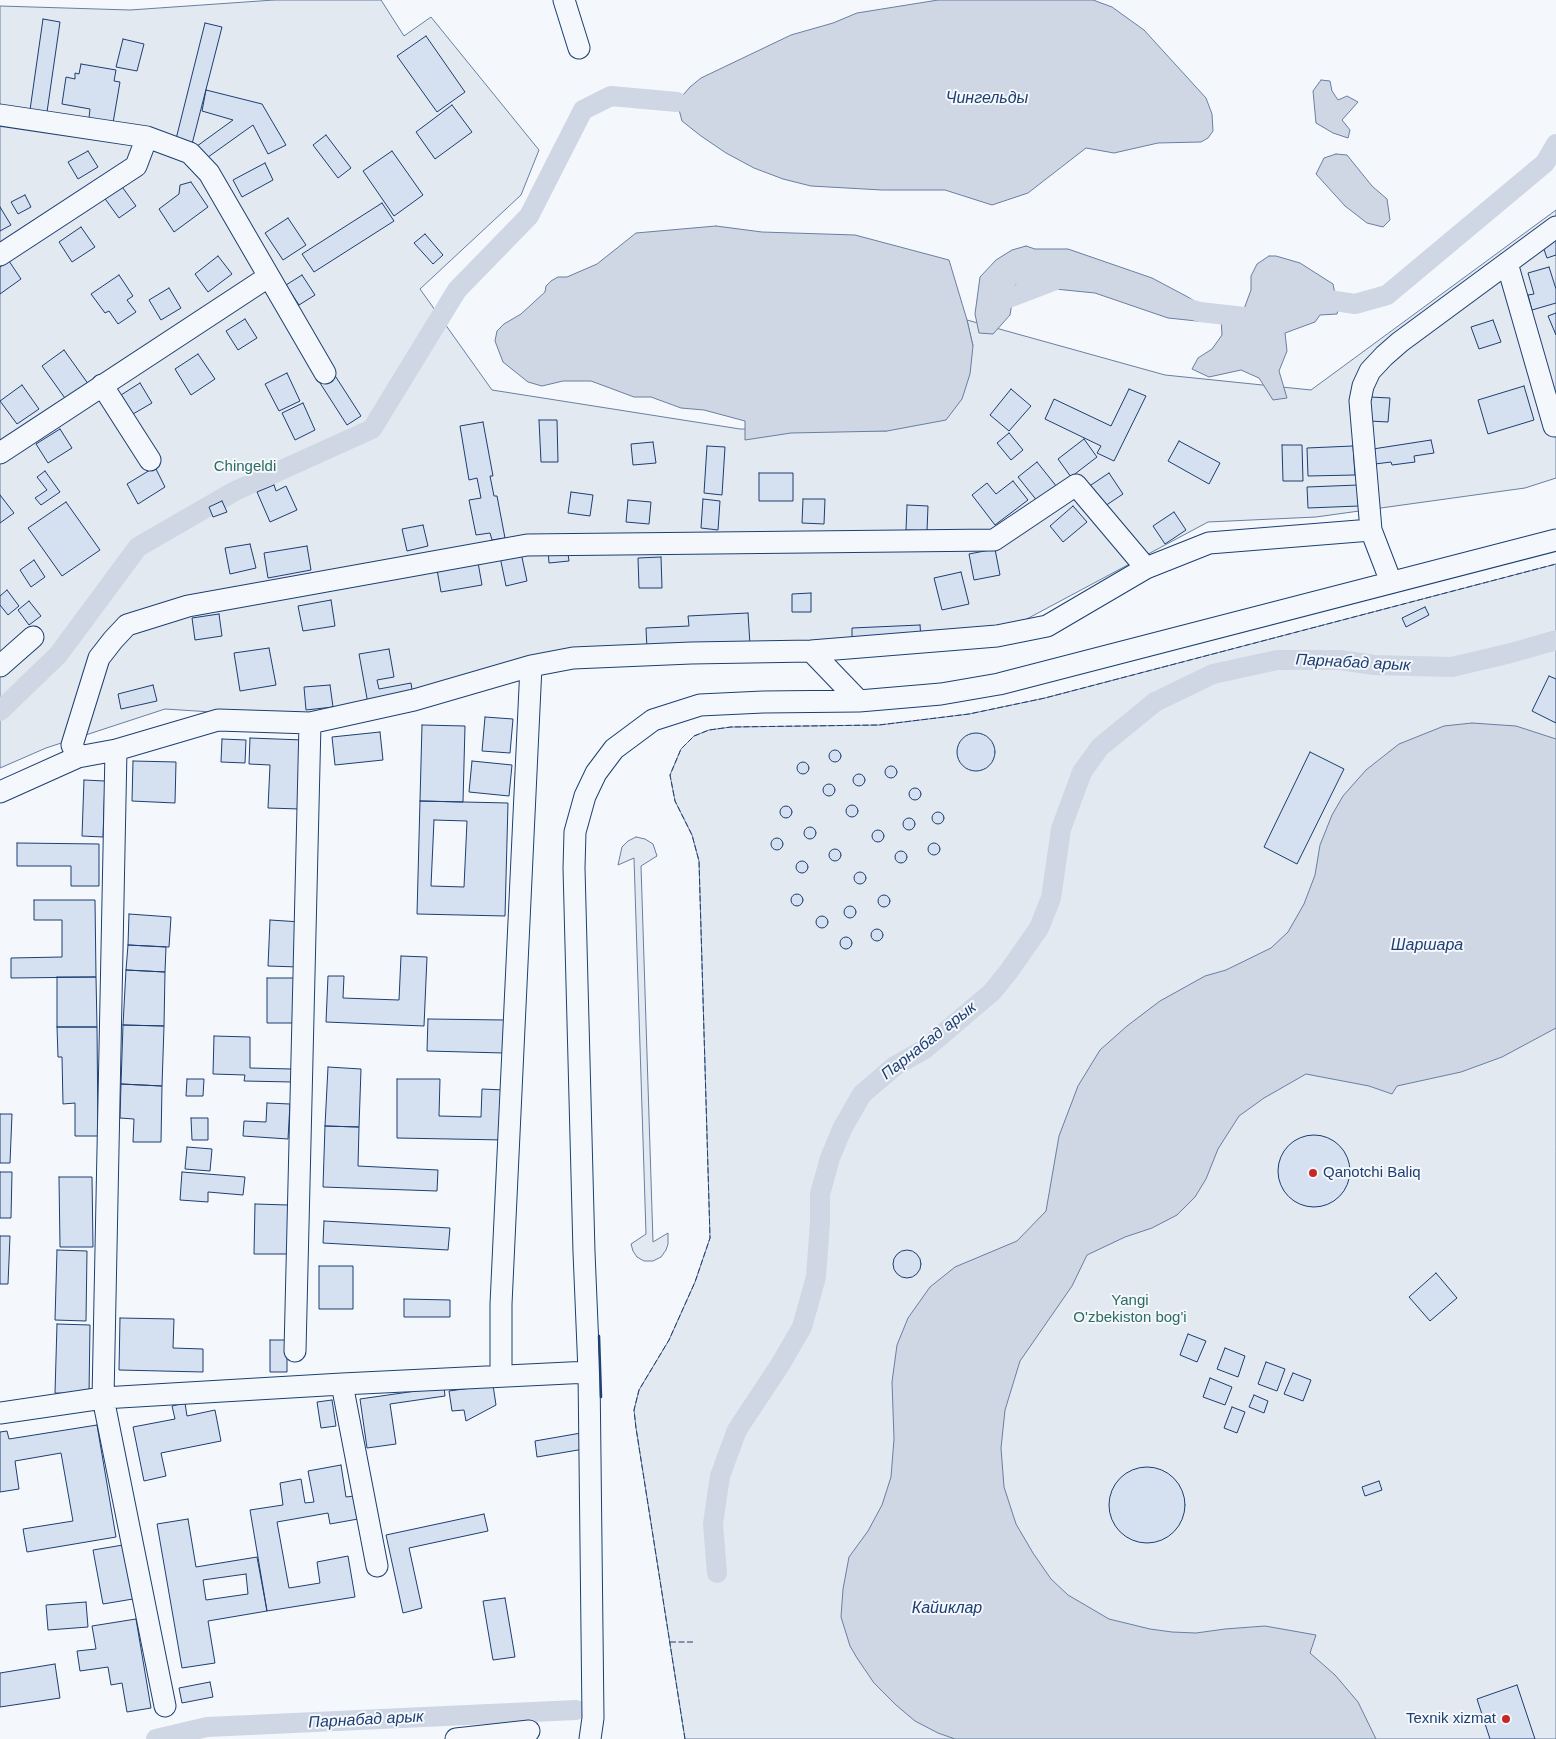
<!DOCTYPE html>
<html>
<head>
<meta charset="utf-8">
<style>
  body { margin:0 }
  canvas { display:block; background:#f4f7fb }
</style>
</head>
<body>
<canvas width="1556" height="1739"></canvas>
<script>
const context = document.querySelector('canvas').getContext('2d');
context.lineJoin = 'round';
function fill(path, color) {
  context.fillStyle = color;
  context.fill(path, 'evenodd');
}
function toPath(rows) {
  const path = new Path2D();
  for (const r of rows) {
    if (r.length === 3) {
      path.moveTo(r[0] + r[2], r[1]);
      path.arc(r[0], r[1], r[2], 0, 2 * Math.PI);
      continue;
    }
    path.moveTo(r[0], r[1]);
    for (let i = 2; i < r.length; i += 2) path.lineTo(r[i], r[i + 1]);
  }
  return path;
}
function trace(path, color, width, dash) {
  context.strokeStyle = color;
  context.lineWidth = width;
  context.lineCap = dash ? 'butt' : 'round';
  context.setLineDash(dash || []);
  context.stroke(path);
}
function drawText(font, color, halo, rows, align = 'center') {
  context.font = font + ' Helvetica,sans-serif';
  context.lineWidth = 4;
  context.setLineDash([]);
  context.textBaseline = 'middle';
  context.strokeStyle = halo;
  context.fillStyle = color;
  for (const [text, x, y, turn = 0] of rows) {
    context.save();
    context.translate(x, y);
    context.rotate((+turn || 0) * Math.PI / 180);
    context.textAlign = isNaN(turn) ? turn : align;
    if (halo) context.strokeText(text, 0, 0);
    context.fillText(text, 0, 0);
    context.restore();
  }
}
const green = toPath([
  [274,0,381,0,404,36,431,17,539,150,521,195,420,289,492,390,740,429,887,431,973,346,967,320,1165,375,1311,390,1556,210,1556,478,1525,488,1316,517,1208,522,1023,621,925,639,593,652,305,718,165,709,46,748,0,768,0,6,130,10,274,0],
  [1556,564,1556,1739,685,1739,636,1428,634,1410,639,1390,669,1340,695,1282,710,1238,699,861,692,835,675,801,670,775,681,749,694,736,709,730,731,727,879,725,969,714,1045,698,1556,564],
  [636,837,645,839,653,844,657,856,641,866,653,1242,668,1233,668,1244,666,1250,661,1257,653,1261,644,1261,637,1257,633,1251,631,1244,646,1234,634,858,618,865,622,847,628,841,636,837]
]);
const water = toPath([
  [938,0,1093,0,1112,7,1144,30,1206,98,1212,114,1213,131,1208,138,1201,142,1158,143,1114,153,1086,148,1028,193,992,205,945,190,882,190,811,186,783,179,754,168,726,153,701,136,682,121,677,102,690,87,701,78,791,35,833,23,857,13,938,0],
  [1321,80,1330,81,1332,91,1338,100,1347,96,1358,102,1342,120,1350,130,1348,138,1333,133,1316,123,1313,91,1321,80],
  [1336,154,1347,155,1372,186,1387,199,1390,220,1383,227,1367,223,1345,206,1316,174,1324,158,1336,154],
  [716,226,762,232,855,235,949,260,967,320,973,346,970,374,962,399,946,420,887,431,791,433,745,440,745,421,704,410,681,408,651,397,634,397,591,381,563,381,542,386,528,382,503,362,495,341,497,331,504,324,521,314,545,292,546,286,551,281,558,277,567,277,597,264,636,233,716,226],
  [1026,246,1035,249,1068,249,1152,278,1186,296,1210,310,1206,320,1197,321,1168,318,1095,293,1015,285,1010,315,993,334,979,333,975,314,980,277,996,260,1012,250,1026,246],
  [1269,256,1276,256,1300,263,1333,284,1338,309,1337,314,1320,315,1315,322,1285,333,1287,351,1279,371,1287,398,1273,400,1259,378,1241,370,1209,377,1192,369,1198,358,1212,349,1222,335,1221,318,1234,311,1244,309,1251,290,1251,276,1257,264,1269,256],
  [1472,723,1516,726,1556,739,1556,1028,1502,1057,1461,1072,1397,1086,1392,1094,1369,1086,1306,1074,1264,1098,1239,1116,1218,1149,1206,1179,1195,1197,1177,1215,1152,1228,1125,1237,1087,1255,1072,1286,1020,1361,1005,1410,1001,1448,1004,1487,1016,1524,1033,1553,1051,1579,1068,1595,1109,1619,1150,1629,1172,1632,1196,1633,1225,1629,1265,1626,1316,1635,1310,1653,1335,1675,1358,1702,1376,1739,955,1739,938,1733,915,1721,896,1705,874,1683,857,1658,850,1646,841,1617,843,1589,849,1557,868,1531,882,1505,891,1477,894,1439,892,1382,897,1345,908,1318,930,1287,955,1267,1017,1241,1046,1211,1059,1136,1078,1086,1100,1050,1127,1026,1160,1001,1205,976,1226,970,1271,948,1288,932,1304,904,1315,875,1320,845,1332,815,1343,796,1366,770,1399,744,1444,726,1472,723]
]);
const canal = toPath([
  [1309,297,1355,304,1387,295,1545,163,1556,144],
  [988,306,1061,278],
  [1183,307,1200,312,1253,318],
  [0,711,58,655,138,547,235,491,372,429,457,290,529,216,583,110,611,96,677,102],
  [717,1573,713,1524,720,1476,737,1430,780,1365,802,1327,816,1277,820,1222,820,1194,830,1158,842,1129,862,1094,895,1066,925,1049,992,992,1009,971,1039,928,1051,898,1061,829,1082,772,1100,747,1155,702,1213,674,1277,660,1340,660,1374,665,1452,667,1511,653,1556,640],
  [156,1739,207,1727,576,1710]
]);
const building = toPath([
  [43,19,60,22,47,112,30,110,43,19],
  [205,23,222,27,191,148,175,143,205,23],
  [426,36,465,92,437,112,397,56,426,36],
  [123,39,144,44,137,71,116,67,123,39],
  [81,64,116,70,114,81,120,82,113,123,89,118,90,109,62,104,66,77,75,79,75,73,79,74,81,64],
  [206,90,262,104,286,145,268,154,253,125,204,160,193,149,233,120,202,111,206,90],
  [452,105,472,132,435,159,416,132,452,105],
  [326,135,351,168,338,178,313,145,326,135],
  [88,151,98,167,78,179,68,162,88,151],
  [392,151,423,195,394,216,363,171,392,151],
  [265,163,273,180,242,197,233,180,265,163],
  [191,182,208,207,174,232,159,209,179,194,180,185,191,182],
  [120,184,136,206,119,218,103,196,120,184],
  [25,195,31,207,18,214,11,202,25,195],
  [382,203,394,221,314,272,302,254,382,203],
  [0,207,11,225,0,231,0,207],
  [288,218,306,245,283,260,265,233,288,218],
  [81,227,95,247,72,262,59,242,81,227],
  [425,234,443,255,433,264,414,243,425,234],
  [1556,235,1556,255,1547,258,1541,241,1556,235],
  [218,256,232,274,208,292,195,274,218,256],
  [9,261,21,279,0,294,0,267,9,261],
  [1549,267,1556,289,1556,303,1532,310,1528,295,1534,294,1528,273,1549,267],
  [119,275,133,296,127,300,136,312,118,324,109,311,105,313,91,294,119,275],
  [302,275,315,295,299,305,286,285,302,275],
  [169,288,181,308,161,320,149,300,169,288],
  [1556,313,1556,335,1548,316,1556,313],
  [245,319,257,338,238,350,226,331,245,319],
  [1493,320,1501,342,1479,349,1471,327,1493,320],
  [64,350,89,385,67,401,42,366,64,350],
  [198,354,215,379,191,395,175,369,198,354],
  [287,373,300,401,279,411,265,384,287,373],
  [334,374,361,416,347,425,320,383,334,374],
  [140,383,152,403,133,414,121,395,140,383],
  [22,385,39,409,17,424,0,401,22,385],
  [1524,386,1534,420,1488,434,1478,400,1524,386],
  [1011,389,1031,406,1009,431,990,415,1011,389],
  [1129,389,1146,396,1114,461,1097,453,1101,446,1045,419,1054,399,1111,426,1129,389],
  [1370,397,1390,398,1388,422,1369,421,1370,397],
  [303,403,315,430,295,440,282,413,303,403],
  [539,420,557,420,558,462,541,462,539,420],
  [483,422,493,476,490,476,494,496,497,496,505,538,492,540,490,533,476,535,469,500,481,498,477,478,469,480,460,426,483,422],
  [60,429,72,448,48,463,36,444,60,429],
  [1009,433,1023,450,1011,460,997,443,1009,433],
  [1084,439,1097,457,1071,477,1058,459,1084,439],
  [1431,440,1434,453,1414,456,1415,462,1392,465,1391,462,1375,464,1373,449,1431,440],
  [1179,441,1220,463,1209,484,1168,461,1179,441],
  [653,442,656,463,633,465,631,444,653,442],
  [1282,445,1302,445,1303,481,1283,481,1282,445],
  [707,446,725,447,722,495,704,493,707,446],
  [1353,446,1355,475,1308,476,1307,448,1353,446],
  [1037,462,1057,487,1038,502,1018,477,1037,462],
  [155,467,165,487,138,504,127,484,155,467],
  [45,471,60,492,41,505,35,498,47,490,37,477,45,471],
  [759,473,793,473,793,501,759,501,759,473],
  [1109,473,1123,494,1102,508,1088,487,1109,473],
  [1013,481,1028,500,995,525,972,495,987,483,996,494,1013,481],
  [274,485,276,491,286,486,297,510,270,522,257,492,274,485],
  [1358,485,1359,506,1308,508,1307,487,1358,485],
  [571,492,593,495,590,516,568,513,571,492],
  [0,495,14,513,0,523,0,495],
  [703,499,720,501,718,530,701,528,703,499],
  [803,499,825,499,824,524,802,523,803,499],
  [628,500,651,502,649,524,626,522,628,500],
  [222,501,227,512,213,517,209,507,222,501],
  [66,502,100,550,62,576,28,528,66,502],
  [907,505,928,506,927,531,906,530,907,505],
  [1073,506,1087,522,1063,542,1050,526,1073,506],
  [1174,512,1186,530,1165,544,1153,526,1174,512],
  [423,525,428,546,407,551,402,529,423,525],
  [250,544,256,568,230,574,225,548,250,544],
  [307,546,311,570,268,578,264,553,307,546],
  [567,547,569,561,549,563,548,550,567,547],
  [520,548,527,581,506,586,499,552,520,548],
  [995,549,1000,575,974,580,969,554,995,549],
  [477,557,482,585,441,592,436,564,477,557],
  [661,557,662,588,639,588,638,558,661,557],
  [34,560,45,577,31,587,20,570,34,560],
  [961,572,969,604,942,610,934,578,961,572],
  [7,590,19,606,8,615,0,605,0,596,7,590],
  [811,593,811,612,792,612,792,594,811,593],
  [331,600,335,626,303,631,298,606,331,600],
  [29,601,41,616,29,625,18,610,29,601],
  [1425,607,1429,615,1406,627,1402,618,1425,607],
  [748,613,750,645,647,649,646,628,689,626,688,616,748,613],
  [219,614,222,636,195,640,192,618,219,614],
  [920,625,921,638,852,641,852,628,920,625],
  [269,648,276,685,240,691,234,653,269,648],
  [389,649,394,677,377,680,379,689,411,683,413,697,368,704,359,654,389,649],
  [1549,676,1556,679,1556,723,1532,711,1549,676],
  [153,685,157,701,121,709,118,694,153,685],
  [330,685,333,707,306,710,304,687,330,685],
  [485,717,513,719,510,753,482,751,485,717],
  [422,725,465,726,463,802,420,801,422,725],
  [380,732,383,760,335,765,332,737,380,732],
  [976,752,19],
  [250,738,303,740,300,809,268,808,270,765,249,764,250,738],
  [222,739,246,740,245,763,221,762,222,739],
  [835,756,6],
  [1310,752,1344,769,1297,864,1264,847,1310,752],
  [133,761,176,762,175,803,132,801,133,761],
  [472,761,512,765,509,796,469,792,472,761],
  [803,768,6],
  [891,772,6],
  [859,780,6],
  [84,780,105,781,103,837,82,836,84,780],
  [829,790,6],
  [915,794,6],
  [420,801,508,803,505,916,417,914,420,801],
  [434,820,467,821,464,887,431,886,434,820],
  [852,811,6],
  [786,812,6],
  [938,818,6],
  [909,824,6],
  [810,833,6],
  [878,836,6],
  [777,844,6],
  [934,849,6],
  [17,843,99,844,99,886,71,886,71,866,17,866,17,843],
  [835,855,6],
  [901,857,6],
  [802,867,6],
  [860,878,6],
  [797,900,6],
  [884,901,6],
  [34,900,95,900,96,977,11,978,11,958,62,957,62,920,34,920,34,900],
  [850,912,6],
  [129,914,171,917,169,947,128,945,129,914],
  [822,922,6],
  [270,920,301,922,299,967,268,966,270,920],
  [877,935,6],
  [846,943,6],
  [128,945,166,947,165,972,126,970,128,945],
  [401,956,427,957,424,1026,326,1022,328,976,344,976,343,998,399,1000,401,956],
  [126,970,165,972,164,1026,123,1025,126,970],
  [57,977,96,977,97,1027,57,1027,57,977],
  [267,978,298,978,298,1023,267,1023,267,978],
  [428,1019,504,1020,504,1053,427,1051,428,1019],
  [123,1025,164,1026,162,1086,121,1084,123,1025],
  [57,1027,97,1027,98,1136,75,1136,75,1103,63,1104,62,1057,58,1057,57,1027],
  [214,1036,250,1037,250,1068,292,1069,292,1082,244,1081,245,1075,213,1074,214,1036],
  [328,1067,361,1069,359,1127,325,1126,328,1067],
  [187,1079,204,1079,203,1096,186,1096,187,1079],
  [397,1079,440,1079,439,1116,481,1117,482,1089,504,1090,504,1140,397,1138,397,1079],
  [121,1084,162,1086,161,1142,133,1142,134,1119,120,1118,121,1084],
  [267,1103,290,1104,288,1139,243,1136,244,1121,266,1122,267,1103],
  [0,1114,12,1114,10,1163,0,1163,0,1114],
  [191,1118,208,1118,208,1140,192,1140,191,1118],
  [325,1126,359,1127,358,1166,438,1170,437,1191,323,1187,325,1126],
  [1314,1171,36],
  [187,1147,212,1149,210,1171,185,1169,187,1147],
  [0,1172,12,1172,11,1218,0,1218,0,1172],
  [182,1172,245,1177,243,1195,208,1192,208,1202,180,1200,182,1172],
  [59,1177,92,1177,93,1247,60,1247,59,1177],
  [255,1204,288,1205,288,1254,254,1254,255,1204],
  [324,1221,450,1228,448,1250,323,1243,324,1221],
  [0,1236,10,1236,8,1284,0,1284,0,1236],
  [907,1264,14],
  [57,1250,87,1251,86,1321,55,1320,57,1250],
  [319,1266,353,1266,353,1309,319,1309,319,1266],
  [1436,1273,1457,1298,1430,1321,1409,1297,1436,1273],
  [404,1299,450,1300,450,1317,404,1317,404,1299],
  [120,1318,174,1319,173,1348,203,1349,203,1372,119,1370,120,1318],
  [57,1324,90,1325,89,1394,55,1393,57,1324],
  [1188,1334,1206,1341,1197,1362,1180,1355,1188,1334],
  [270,1340,287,1340,287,1372,270,1372,270,1340],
  [1225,1348,1245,1356,1238,1377,1217,1369,1225,1348],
  [1266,1362,1285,1369,1277,1391,1258,1384,1266,1362],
  [1293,1373,1311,1380,1303,1401,1284,1394,1293,1373],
  [1210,1378,1232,1387,1225,1405,1203,1397,1210,1378],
  [493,1385,496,1405,466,1421,464,1410,452,1411,449,1391,493,1385],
  [444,1387,445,1396,390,1404,396,1444,367,1448,360,1399,444,1387],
  [1254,1395,1268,1401,1264,1413,1249,1407,1254,1395],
  [332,1400,336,1426,321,1428,317,1402,332,1400],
  [185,1403,187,1416,215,1410,221,1441,161,1453,166,1476,144,1481,133,1427,175,1419,172,1406,185,1403],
  [1232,1407,1245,1412,1237,1433,1224,1428,1232,1407],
  [97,1425,116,1537,27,1552,23,1529,73,1521,61,1453,15,1461,19,1489,0,1492,0,1432,7,1431,9,1439,97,1425],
  [581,1433,584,1449,537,1457,535,1441,581,1433],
  [341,1465,346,1497,354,1496,358,1519,330,1524,328,1513,277,1522,289,1588,320,1583,317,1562,348,1556,355,1597,267,1611,250,1510,283,1505,280,1483,301,1479,305,1503,314,1502,308,1471,341,1465],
  [1147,1505,38],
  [1379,1481,1382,1490,1365,1496,1362,1487,1379,1481],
  [484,1514,488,1531,409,1548,422,1608,403,1613,386,1535,484,1514],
  [188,1519,196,1567,257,1557,267,1611,208,1621,215,1663,182,1668,157,1524,188,1519],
  [246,1574,248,1594,206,1600,203,1580,246,1574],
  [123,1545,133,1599,103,1604,93,1550,123,1545],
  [505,1598,515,1657,493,1660,483,1601,505,1598],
  [86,1602,88,1627,48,1630,46,1605,86,1602],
  [136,1619,151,1708,127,1712,122,1683,111,1685,108,1667,80,1671,77,1651,96,1649,92,1626,136,1619],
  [55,1664,60,1698,0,1707,0,1673,55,1664],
  [210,1682,213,1697,182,1703,179,1688,210,1682],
  [1517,1685,1535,1739,1490,1739,1477,1699,1517,1685]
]);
const minor = toPath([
  [564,0,579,48],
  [0,115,147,137,190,153,209,173,325,373],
  [0,255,136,166,147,137],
  [1507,263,1554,426],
  [102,385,150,460],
  [0,453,268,277],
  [1391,582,1371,530,1360,401,1363,386,1370,371,1384,356,1400,342,1556,227],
  [811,651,859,701],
  [0,666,33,637],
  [116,750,103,1398,165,1706],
  [78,757,72,745,99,658,113,640,127,625,188,606,527,545,994,540,1076,485,1146,568],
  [0,792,78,757,116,750,218,720,310,723,414,700,531,666,573,658,691,653,811,651,997,636,1047,626,1146,568,1209,543,1371,530],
  [295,1351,310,723],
  [501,1376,501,1304,531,666],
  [342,1384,589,1372],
  [0,1413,103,1398,342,1384,377,1566],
  [456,1739,529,1731],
  [590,1739,593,1718,589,1372,584,1252,574,868,575,832,585,796,596,773,614,749,653,720,700,705,763,702,859,701,941,694,999,684,1556,540]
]);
const fence = toPath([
  [670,1642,694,1642],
  [685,1739,636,1428,634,1410,639,1390,669,1340,695,1282,710,1238,699,861,692,835,675,801,670,775,681,749,694,736,709,730,731,727,879,725,969,714,1045,698,1556,564]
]);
const wall = toPath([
  [599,1336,601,1397]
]);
const markers = [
  [1313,1173,5,"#c62828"],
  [1506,1719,5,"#c62828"]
];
const parkNames = [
  ["Chingeldi",245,467],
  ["Yangi",1130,1301],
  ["O'zbekiston bog'i",1130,1318]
];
const poiNames = [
  ["Qanotchi Baliq",1323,1173],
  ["Texnik xizmat",1496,1719,"right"]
];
const waterNames = [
  ["Чингельды",987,99],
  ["Парнабад арык",1353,663,3],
  ["Шаршара",1427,946],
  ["Парнабад арык",929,1041,-38],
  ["Кайиклар",947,1609],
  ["Парнабад арык",366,1720,-3]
];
fill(green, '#e3e9f0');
trace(green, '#687fa3', 1);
fill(water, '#cfd7e4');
trace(water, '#687fa3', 1);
trace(canal, '#cfd7e4', 20);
fill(building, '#d5e0f0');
trace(building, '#1d3f73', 1);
trace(minor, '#1d3f73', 23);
trace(minor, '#f4f7fb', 21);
trace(fence, '#1d3f73', 1, [6, 2.5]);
trace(wall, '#1d3f73', 2.5);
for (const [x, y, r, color] of markers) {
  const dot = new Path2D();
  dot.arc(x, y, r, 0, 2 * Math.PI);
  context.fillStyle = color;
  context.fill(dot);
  trace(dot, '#f4f7fb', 2);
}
drawText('15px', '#2c6c60', '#f4f7fb', parkNames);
drawText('15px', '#1d3f73', '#f4f7fb', poiNames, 'left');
drawText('italic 16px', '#1d3f73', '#f4f7fb', waterNames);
</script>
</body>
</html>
